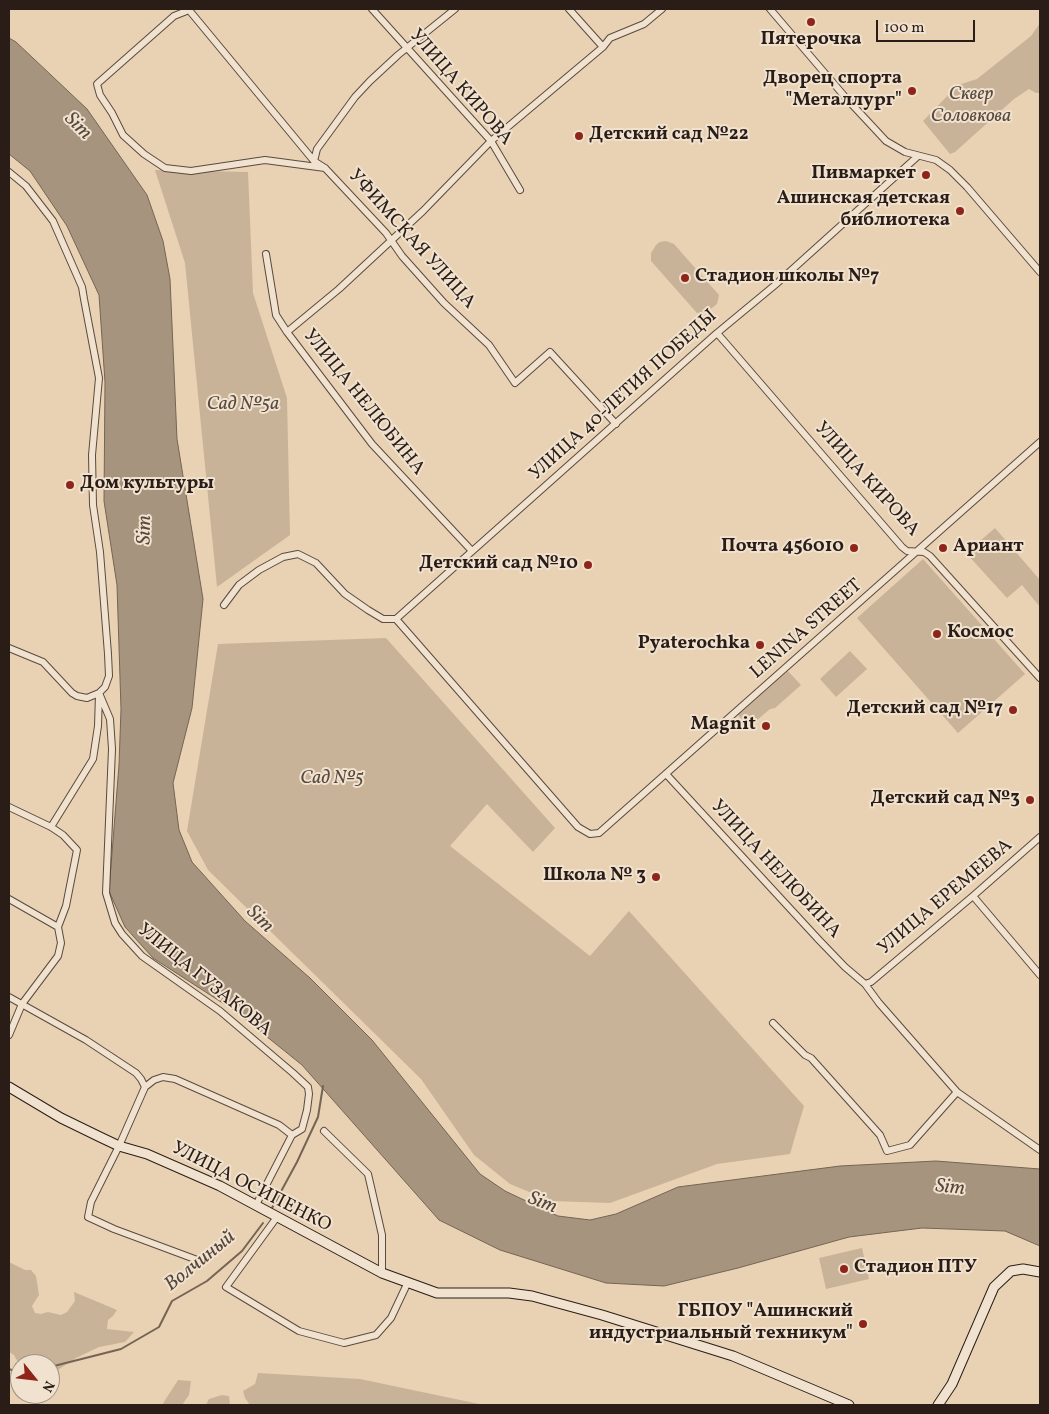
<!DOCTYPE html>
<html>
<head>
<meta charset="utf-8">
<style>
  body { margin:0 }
  #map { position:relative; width:1049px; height:1414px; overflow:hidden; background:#e8d2b3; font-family:Vollkorn,serif }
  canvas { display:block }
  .frame { position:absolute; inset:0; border:10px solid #2a1d18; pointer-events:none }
  .north { position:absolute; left:10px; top:1354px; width:50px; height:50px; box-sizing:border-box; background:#f0e2ce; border:1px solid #a19385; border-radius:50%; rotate:119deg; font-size:14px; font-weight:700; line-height:20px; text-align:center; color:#2a1d18 }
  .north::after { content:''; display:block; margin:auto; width:18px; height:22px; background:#8f2418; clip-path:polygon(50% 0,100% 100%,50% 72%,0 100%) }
  .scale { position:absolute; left:876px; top:20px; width:99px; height:22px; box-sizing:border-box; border:2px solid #2a1d18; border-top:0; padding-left:6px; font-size:15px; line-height:18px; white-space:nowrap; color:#2a1d18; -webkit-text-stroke:4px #f0e2ce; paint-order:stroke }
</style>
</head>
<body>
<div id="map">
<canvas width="1049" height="1414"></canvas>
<div class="frame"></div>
<div class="north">N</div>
<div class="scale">100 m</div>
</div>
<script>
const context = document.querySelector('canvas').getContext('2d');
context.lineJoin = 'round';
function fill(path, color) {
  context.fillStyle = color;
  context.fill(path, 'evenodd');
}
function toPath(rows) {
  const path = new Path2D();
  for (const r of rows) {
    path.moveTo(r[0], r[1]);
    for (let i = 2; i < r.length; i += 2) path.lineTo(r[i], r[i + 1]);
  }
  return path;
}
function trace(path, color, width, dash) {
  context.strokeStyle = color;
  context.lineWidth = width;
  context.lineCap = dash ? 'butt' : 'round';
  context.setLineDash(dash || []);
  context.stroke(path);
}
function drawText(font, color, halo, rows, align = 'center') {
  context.font = font + ' Vollkorn,serif';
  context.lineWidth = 4;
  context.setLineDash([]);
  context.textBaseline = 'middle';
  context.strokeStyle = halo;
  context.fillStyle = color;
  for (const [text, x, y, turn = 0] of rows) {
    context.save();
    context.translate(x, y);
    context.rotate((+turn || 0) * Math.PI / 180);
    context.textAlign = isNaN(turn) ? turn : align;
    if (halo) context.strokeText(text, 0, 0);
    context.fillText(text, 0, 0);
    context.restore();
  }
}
const green = toPath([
  [1040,23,1040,93,1036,93,1029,89,1014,99,955,152,950,154,923,121,958,85,977,79,1031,36],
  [155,170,248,172,253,293,287,398,290,535,217,587,185,263],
  [666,241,674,244,719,295,717,304,712,308,702,313,697,313,651,261,651,253,656,245,660,242],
  [995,528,1040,580,1040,607,1022,585,1007,598,966,553],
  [923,559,1025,674,958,733,857,618],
  [386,638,555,828,533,852,487,804,450,846,590,956,629,911,804,1106,790,1154,717,1164,610,1203,551,1201,510,1184,474,1155,421,1079,208,870,187,831,218,644],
  [850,651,867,669,836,697,820,679],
  [788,671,801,685,775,708,770,709,749,727,738,715],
  [862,1248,869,1279,826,1289,819,1258],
  [9,1262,25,1270,31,1270,36,1276,39,1295,32,1306,35,1313,41,1314,48,1312,61,1315,67,1312,75,1301,74,1292,117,1310,113,1316,108,1320,107,1329,134,1332,125,1342,99,1347,76,1358,50,1375,50,1364,20,1364,20,1366,14,1355,9,1352],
  [258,1373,360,1379,484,1405,250,1405,245,1398,243,1391,255,1384],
  [178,1380,191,1381,189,1395,182,1405,162,1405],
  [222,1395,229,1396,230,1405,206,1405,209,1399]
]);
const water = toPath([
  [9,38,16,42,87,109,147,195,163,241,170,279,177,439,203,599,192,708,173,783,179,830,192,862,245,921,310,978,372,1040,480,1174,505,1191,558,1216,590,1220,616,1214,678,1187,840,1166,936,1161,1040,1169,1040,1246,1005,1231,922,1228,849,1237,738,1268,664,1286,606,1283,500,1250,439,1220,302,1065,235,1011,153,958,125,927,109,891,119,765,121,709,117,585,104,501,105,382,99,295,67,226,30,171,9,154,9,38]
]);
const stream = toPath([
  [272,1208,297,1162,318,1117,323,1086],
  [50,1367,121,1349,159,1327,172,1301,207,1281,242,1251,263,1223],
  [9,1369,20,1373]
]);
const minor = toPath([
  [372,9,491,141,520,190],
  [569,9,603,47],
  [770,9,846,98,886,141,905,152,936,160,950,170,967,187,1040,272],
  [314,161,317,149,355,97,370,81,398,55,455,9],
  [325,168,265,160,191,171,165,168,144,154,123,135,112,113,100,95,97,84,174,16,189,10,314,161,325,168,386,233,402,256,444,303,489,345,515,383,550,352,616,424],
  [9,172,26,186,53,221,82,287,84,299,99,378,92,455,93,505,100,552,108,654,109,676,105,687,99,693,87,698,77,696,72,693,43,662,9,648],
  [266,254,276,315,287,332,372,444,472,551],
  [287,332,339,289,423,211,491,141,603,47,610,38,644,24,662,9],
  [717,333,902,547,907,551,924,552,930,556,1040,678],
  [224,605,239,585,259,570,283,557,298,554,316,563,345,594,368,610,383,619,396,619,578,827,590,834,599,833,1040,442],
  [396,619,717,333,775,285,918,156],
  [99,693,110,719,112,749,106,893,115,923,122,934,142,956,220,1011,293,1073,308,1087,309,1094,307,1110,302,1129,292,1135,256,1205],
  [666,774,819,940,845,967,865,984,871,982,973,896,1040,837],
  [9,807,51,827,63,835,77,850,66,906,58,927,61,943,58,956,22,1004,9,1035],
  [51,827,93,759,98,726,99,694],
  [973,896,1040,975],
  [9,899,58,927],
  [865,984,879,1003,957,1092,1040,1150],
  [9,997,86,1040,136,1073,141,1079,145,1087,154,1080,163,1077,175,1079,279,1125,292,1135],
  [773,1023,805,1055,811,1058,880,1135,887,1151,910,1145,957,1092],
  [145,1087,119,1146,91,1202,88,1217,114,1229,200,1261],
  [324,1131,368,1174,382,1235,382,1273],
  [277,1217,226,1287,299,1331,344,1343,376,1335,391,1318,408,1282]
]);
const secondary = toPath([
  [9,1087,61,1118,100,1137,119,1146,147,1154,220,1186,382,1273,437,1293,509,1293,532,1296,602,1315,733,1356,849,1405],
  [938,1405,952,1384,994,1287,1011,1271,1023,1269,1040,1272]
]);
const markers = [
  [811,22,5,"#8f2418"],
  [912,91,5,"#8f2418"],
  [579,136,5,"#8f2418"],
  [926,175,5,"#8f2418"],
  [960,211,5,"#8f2418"],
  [685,278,5,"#8f2418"],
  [70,485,5,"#8f2418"],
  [854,548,5,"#8f2418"],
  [943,548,5,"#8f2418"],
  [588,565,5,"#8f2418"],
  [937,634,5,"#8f2418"],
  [760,645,5,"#8f2418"],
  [1013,710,5,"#8f2418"],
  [766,726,5,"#8f2418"],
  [1030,800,5,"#8f2418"],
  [656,877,5,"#8f2418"],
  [844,1269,5,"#8f2418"],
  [863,1324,5,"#8f2418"]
];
const poiNames = [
  ["Пятерочка",811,41,"center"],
  ["Дворец спорта",902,80],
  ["\"Металлург\"",902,102],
  ["Детский сад №22",589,136,"left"],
  ["Пивмаркет",916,175],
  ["Ашинская детская",950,200],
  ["библиотека",950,222],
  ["Стадион школы №7",695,278,"left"],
  ["Дом культуры",80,485,"left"],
  ["Почта 456010",844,548],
  ["Ариант",953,548,"left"],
  ["Детский сад №10",578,565],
  ["Космос",947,634,"left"],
  ["Pyaterochka",750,645],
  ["Детский сад №17",1003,710],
  ["Magnit",756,726],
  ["Детский сад №3",1020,800],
  ["Школа № 3",646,877],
  ["Стадион ПТУ",854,1269,"left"],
  ["ГБПОУ \"Ашинский",853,1313],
  ["индустриальный техникум\"",853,1335]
];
const streetNames = [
  ["УЛИЦА КИРОВА",460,88,49],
  ["УФИМСКАЯ УЛИЦА",411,240,48],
  ["УЛИЦА 40-ЛЕТИЯ ПОБЕДЫ",624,396,-42],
  ["УЛИЦА НЕЛЮБИНА",363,403,51],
  ["УЛИЦА КИРОВА",866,480,48],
  ["LENINA STREET",807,630,-41],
  ["УЛИЦА НЕЛЮБИНА",775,870,47],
  ["УЛИЦА ЕРЕМЕЕВА",946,898,-40],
  ["УЛИЦА ГУЗАКОВА",204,981,39],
  ["УЛИЦА ОСИПЕНКО",251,1188,27]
];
const parkNames = [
  ["Сквер",971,96],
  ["Соловкова",971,118],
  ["Сад №5а",243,406],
  ["Сад №5",332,780]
];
const waterNames = [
  ["Sim",77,127,45],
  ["Sim",146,530,-89],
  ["Sim",259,920,45],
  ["Sim",950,1189,6],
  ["Sim",542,1204,21],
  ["Волчиный",201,1262,-39]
];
fill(green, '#c8b399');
fill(water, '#a7947e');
trace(water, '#756455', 1);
trace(stream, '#756455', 2);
trace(minor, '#5a4a3f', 8);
trace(secondary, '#2a1d18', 11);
trace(minor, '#f0e2ce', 6);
trace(secondary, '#f0e2ce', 9);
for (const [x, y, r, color] of markers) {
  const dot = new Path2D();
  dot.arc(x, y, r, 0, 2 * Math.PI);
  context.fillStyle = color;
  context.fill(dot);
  trace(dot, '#f0e2ce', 2);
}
drawText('bold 19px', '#2a1d18', '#f0e2ce', poiNames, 'right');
drawText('19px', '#2a1d18', '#f0e2ce', streetNames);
drawText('italic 19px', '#594a3f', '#f0e2ce', parkNames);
drawText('italic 20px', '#56473c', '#f0e2ce', waterNames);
</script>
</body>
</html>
